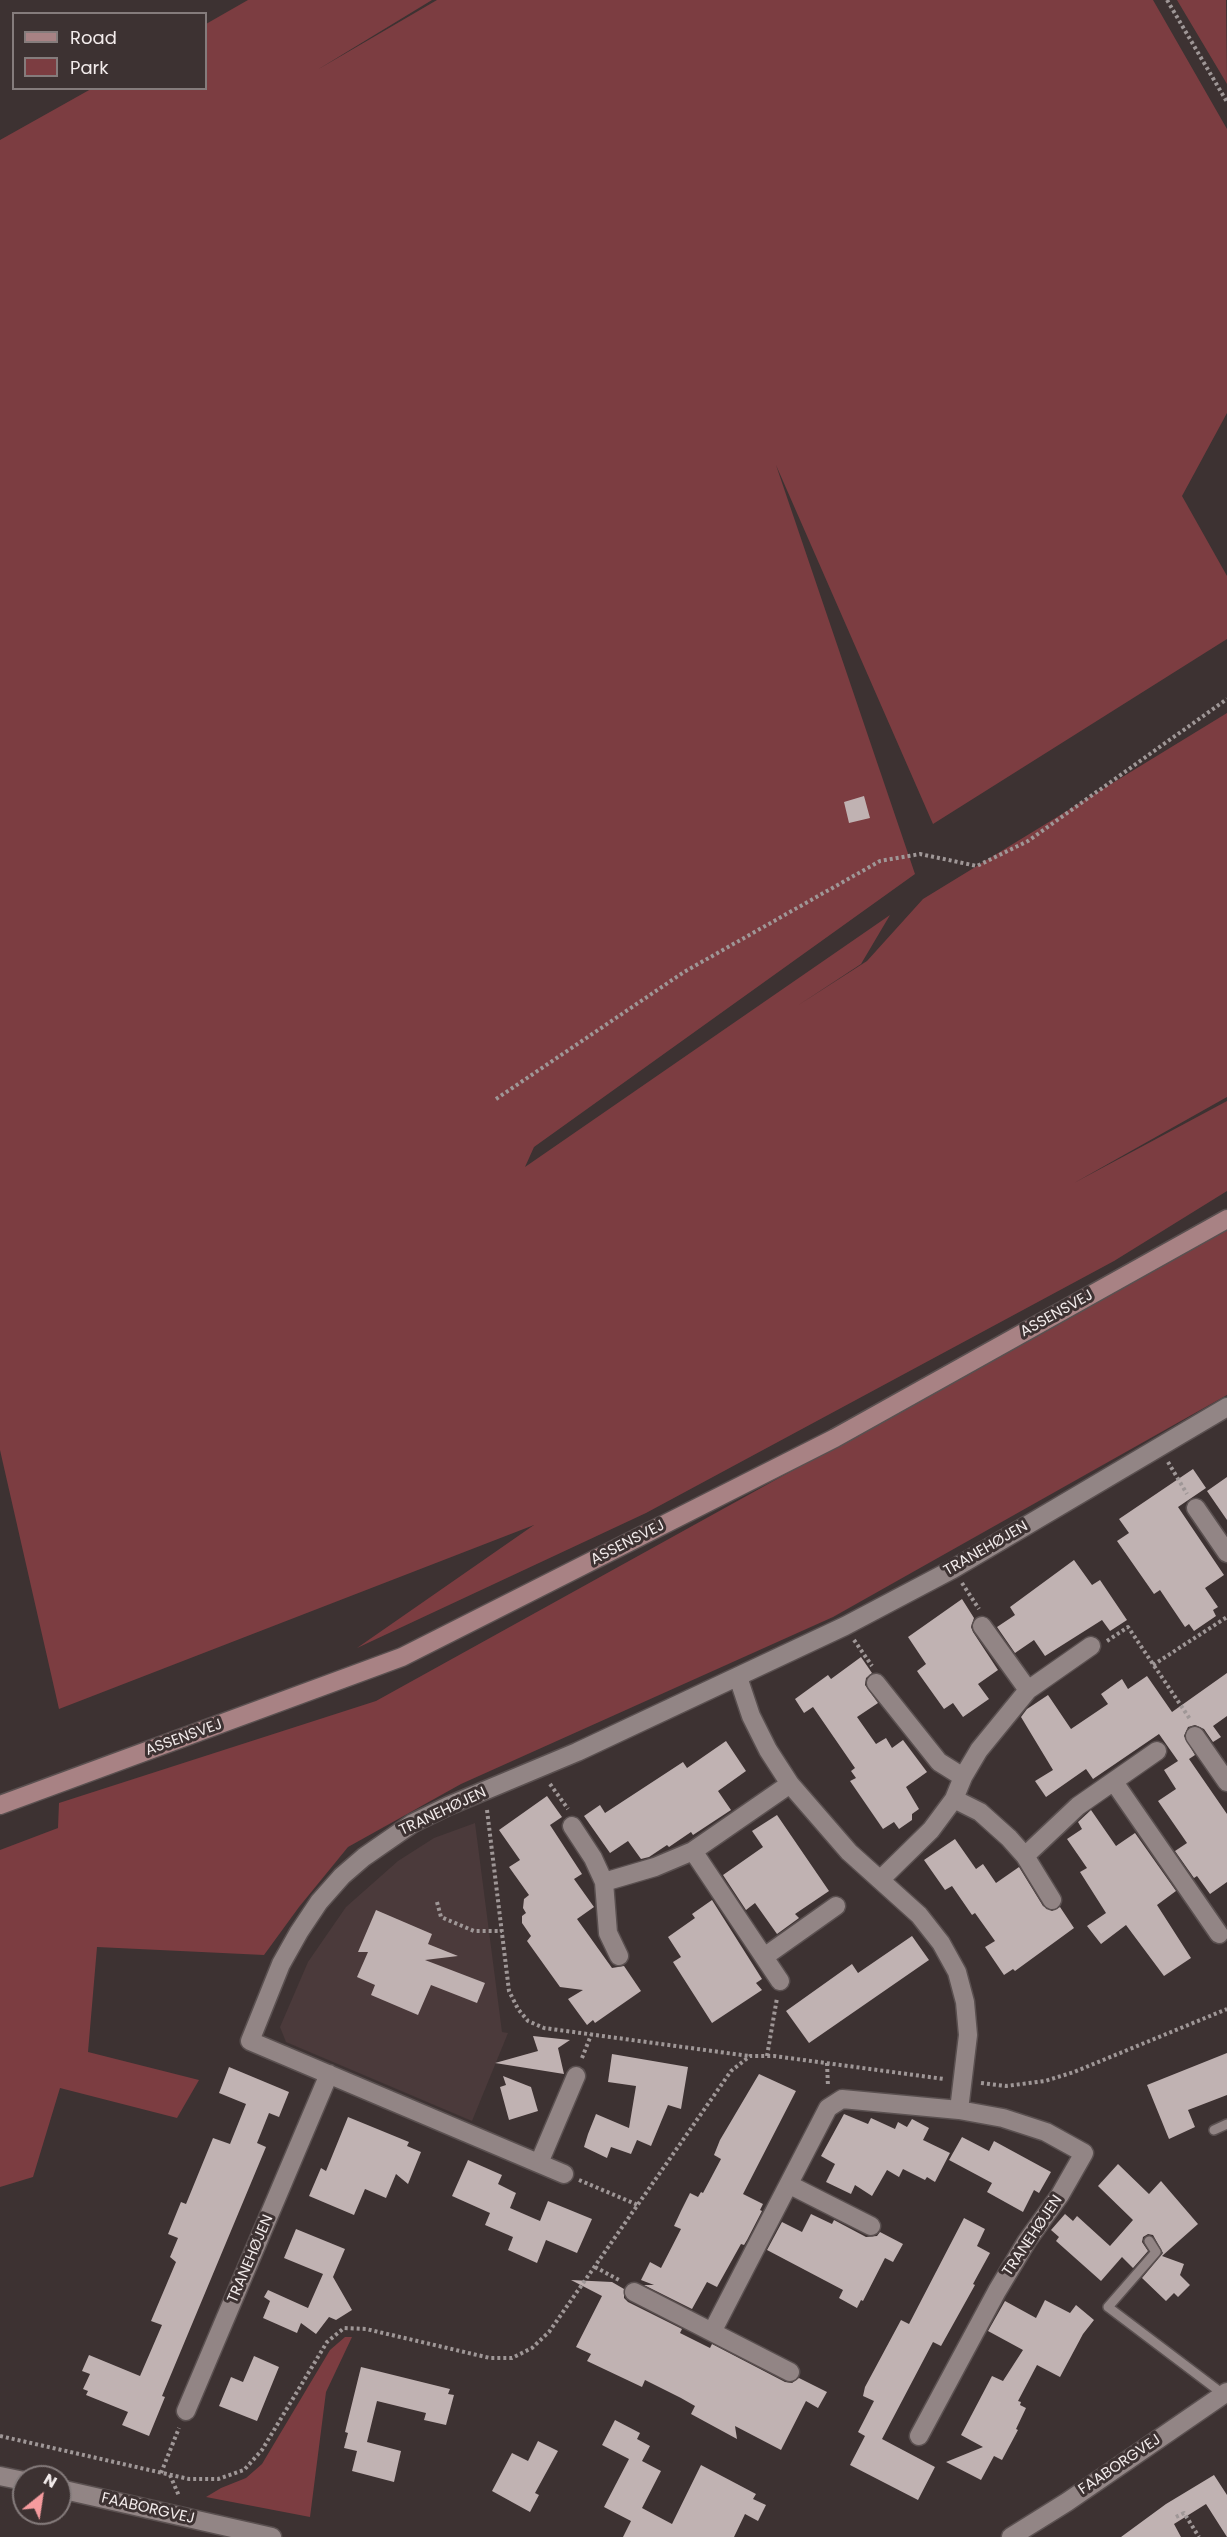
<!DOCTYPE html>
<html>
<head>
<meta charset="utf-8">
<style>
  body { margin:0 }
  #map { position:relative; width:1227px; height:2537px; overflow:hidden; background:#3d3232; font-family:Poppins,sans-serif }
  canvas { display:block }
  .legend { position:absolute; left:12px; top:12px; width:195px; height:78px; box-sizing:border-box; background:#3d3232; border:2px solid #857c7c; margin:0; padding:8px 10px; list-style:none; font-size:18px; color:#f2ebeb }
  .legend li { display:flex; align-items:center; gap:12px; height:30px }
  .legend b { width:30px; border:2px solid #857c7c }
  .north { position:absolute; left:12px; top:2465px; width:60px; height:60px; box-sizing:border-box; background:#3d3232; border:2px solid #857c7c; border-radius:50%; rotate:30deg; font-size:16px; font-weight:700; line-height:24px; text-align:center; color:#f2ebeb }
  .north::after { content:''; display:block; margin:auto; width:21px; height:27px; background:#f59b9e; clip-path:polygon(50% 0,100% 100%,50% 72%,0 100%) }
</style>
</head>
<body>
<div id="map">
<canvas width="1227" height="2537"></canvas>
<ul class="legend">
<li><b style="height:8px;background:#a88284"></b>Road</li>
<li><b style="height:16px;background:#7c3d41"></b>Park</li>
</ul>
<div class="north">N</div>
</div>
<script>
const context = document.querySelector('canvas').getContext('2d');
context.lineJoin = 'round';
function fill(path, color) {
  context.fillStyle = color;
  context.fill(path, 'evenodd');
}
function toPath(rows) {
  const path = new Path2D();
  for (const r of rows) {
    path.moveTo(r[0], r[1]);
    for (let i = 2; i < r.length; i += 2) path.lineTo(r[i], r[i + 1]);
  }
  return path;
}
function trace(path, color, width, dash) {
  context.strokeStyle = color;
  context.lineWidth = width;
  context.lineCap = dash ? 'butt' : 'round';
  context.setLineDash(dash || []);
  context.stroke(path);
}
function drawText(font, color, halo, rows, align = 'center') {
  context.font = font + ' Poppins,sans-serif';
  context.lineWidth = 6;
  context.setLineDash([]);
  context.textBaseline = 'middle';
  context.strokeStyle = halo;
  context.fillStyle = color;
  for (const [text, x, y, turn = 0] of rows) {
    context.save();
    context.translate(x, y);
    context.rotate((+turn || 0) * Math.PI / 180);
    context.textAlign = isNaN(turn) ? turn : align;
    if (halo) context.strokeText(text, 0, 0);
    context.fillText(text, 0, 0);
    context.restore();
  }
}
const built = toPath([
  [475,1823,502,2032,508,2033,472,2121,286,2042,280,2027,308,1962,346,1907,398,1861,434,1838]
]);
const green = toPath([
  [248,0,432,0,317,70,437,0,1153,0,1227,129,1227,413,1182,496,1227,576,1227,639,933,824,776,465,915,874,534,1147,525,1167,890,915,861,964,797,1006,867,961,923,899,1227,713,1227,1097,1074,1183,1227,1101,1227,1191,1114,1261,646,1513,357,1648,534,1525,59,1709,0,1450,0,140,91,89,206,88,206,24],
  [1177,0,1226,0,1227,84],
  [1227,1230,1227,1395,833,1617,461,1784,348,1847,299,1907,264,1955,97,1947,88,2052,199,2080,177,2118,60,2088,33,2177,0,2187,0,1850,58,1828,59,1803,376,1701],
  [345,2337,352,2337,326,2392,310,2517,206,2497,221,2488,246,2478,262,2464,330,2350]
]);
const building = toPath([
  [864,796,870,818,849,823,844,802],
  [1193,1469,1206,1488,1178,1507,1224,1575,1205,1588,1218,1607,1213,1610,1216,1616,1194,1631,1189,1624,1185,1627,1160,1590,1154,1594,1117,1541,1129,1533,1119,1519],
  [1227,1477,1227,1520,1207,1491],
  [1074,1560,1092,1585,1100,1580,1127,1620,1110,1631,1102,1620,1045,1656,1034,1640,1015,1653,997,1627,1015,1615,1010,1607],
  [962,1599,974,1618,971,1627,973,1632,998,1670,978,1684,989,1699,963,1717,953,1703,944,1709,919,1674,917,1671,926,1664,908,1637],
  [861,1657,872,1673,866,1678,865,1685,878,1703,857,1717,876,1744,886,1738,892,1748,903,1740,927,1772,906,1787,919,1809,912,1814,912,1820,899,1829,894,1822,883,1829,850,1781,856,1778,851,1771,855,1768,813,1707,804,1713,795,1699,828,1675,831,1679],
  [1227,1673,1227,1716,1213,1726,1221,1737,1213,1742,1204,1729,1195,1725,1188,1727,1184,1736,1195,1755,1189,1759,1227,1814,1227,1882,1210,1894,1197,1876,1194,1878,1175,1851,1187,1843,1158,1801,1176,1789,1164,1770,1178,1761,1159,1734,1093,1779,1086,1769,1046,1797,1035,1781,1053,1770,1021,1717,1027,1709,1048,1695,1071,1729,1108,1704,1101,1694,1122,1679,1128,1689,1147,1676,1172,1712],
  [726,1741,746,1771,718,1791,731,1810,693,1835,691,1832,669,1847,667,1845,649,1857,641,1859,628,1841,610,1853,584,1816,600,1805,605,1813,683,1762,687,1768],
  [547,1796,562,1817,550,1825,582,1874,574,1879,594,1907,577,1919,612,1968,624,1966,641,1991,595,2023,593,2020,587,2025,568,1999,583,1990,560,1987,527,1941,531,1936,522,1923,522,1916,526,1913,523,1908,524,1899,529,1895,509,1867,520,1860,499,1830],
  [1091,1810,1116,1846,1135,1833,1176,1891,1157,1905,1191,1958,1164,1976,1126,1925,1101,1944,1087,1926,1106,1913,1080,1872,1087,1868,1067,1839,1082,1829,1078,1822],
  [777,1815,829,1891,795,1914,799,1918,777,1934,755,1903,746,1910,723,1875,763,1847,752,1831],
  [955,1839,976,1869,983,1864,996,1883,1019,1867,1043,1906,1052,1911,1060,1907,1074,1928,1015,1971,1013,1969,1004,1975,985,1947,995,1941,975,1913,972,1915,952,1886,945,1890,924,1860],
  [712,1900,762,1979,756,1983,762,1990,712,2023,673,1962,681,1957,668,1937,695,1918,692,1914],
  [376,1910,432,1934,428,1944,458,1956,425,1960,485,1983,477,2003,431,1985,418,2015,371,1995,375,1985,357,1977,368,1952,358,1952],
  [912,1936,929,1960,809,2043,786,2011,852,1964,858,1973],
  [533,2036,570,2040,558,2048,564,2074,495,2063,538,2051],
  [1227,2053,1227,2095,1188,2110,1195,2127,1169,2139,1147,2085],
  [612,2054,688,2067,681,2109,668,2105,651,2146,637,2140,631,2154,611,2147,607,2158,584,2147,588,2134,596,2114,629,2128,636,2086,608,2082],
  [229,2067,289,2092,279,2117,269,2113,257,2143,266,2147,162,2396,165,2397,149,2436,122,2425,128,2412,86,2395,88,2391,83,2389,90,2374,82,2371,89,2355,140,2376,162,2325,151,2321,176,2262,170,2257,178,2238,168,2234,181,2202,186,2204,213,2138,230,2144,246,2104,219,2093],
  [759,2074,796,2091,743,2194,763,2204,760,2210,762,2211,747,2240,744,2245,741,2244,717,2287,707,2282,692,2309,644,2285,654,2285,641,2280,650,2262,661,2268,681,2229,674,2226,681,2211,690,2193,698,2197,701,2192,703,2193,721,2159,714,2155,720,2140],
  [503,2076,531,2087,538,2111,509,2120,500,2087,506,2085],
  [844,2114,868,2124,871,2118,895,2129,898,2122,907,2127,912,2119,929,2128,923,2140,950,2153,935,2182,927,2177,925,2180,903,2169,899,2177,887,2170,872,2196,855,2185,851,2194,826,2182,835,2164,821,2156],
  [348,2117,409,2142,407,2146,421,2152,408,2184,396,2174,386,2198,365,2189,354,2215,309,2196,321,2168,326,2171],
  [962,2137,989,2151,994,2141,1051,2172,1039,2193,1034,2190,1023,2212,987,2192,992,2183,949,2160],
  [468,2160,502,2175,498,2184,516,2193,510,2208,540,2221,548,2201,592,2219,577,2253,546,2240,537,2263,508,2250,513,2237,485,2225,490,2213,452,2196],
  [1118,2164,1149,2194,1161,2181,1198,2224,1162,2256,1184,2264,1180,2275,1190,2285,1178,2297,1174,2293,1166,2301,1142,2278,1163,2253,1153,2235,1148,2234,1143,2237,1142,2242,1148,2251,1133,2268,1122,2257,1101,2281,1056,2241,1059,2237,1051,2230,1065,2214,1073,2221,1077,2216,1110,2246,1133,2220,1098,2186],
  [811,2214,832,2224,834,2220,866,2237,877,2236,880,2232,903,2244,893,2262,885,2258,863,2301,861,2300,857,2308,839,2298,843,2290,767,2250,782,2222,802,2232],
  [964,2218,985,2229,977,2246,990,2253,973,2284,975,2285,941,2346,933,2342,882,2439,935,2467,918,2500,850,2465,865,2436,858,2432,874,2401,863,2396,865,2387,901,2320,909,2324],
  [296,2229,345,2249,333,2277,352,2310,336,2320,329,2317,316,2334,301,2323,297,2333,263,2318,270,2301,264,2297,268,2290,308,2308,323,2274,284,2258],
  [571,2280,612,2282,624,2289,624,2298,628,2302,682,2329,680,2333,710,2348,712,2344,785,2382,792,2383,799,2378,827,2392,818,2408,806,2401,781,2450,735,2426,737,2439,691,2414,695,2406,681,2398,645,2380,642,2387,587,2361,591,2354,576,2347,602,2296],
  [1045,2300,1070,2313,1076,2305,1094,2320,1083,2334,1060,2377,1037,2365,1018,2401,1021,2402,1020,2405,1026,2408,1016,2429,1018,2430,1002,2460,994,2456,981,2480,946,2462,983,2447,961,2435,992,2376,1003,2381,1023,2350,988,2331,1005,2301,1036,2318],
  [254,2356,279,2367,257,2421,219,2406,231,2377,243,2382],
  [361,2367,450,2389,448,2394,454,2395,446,2425,424,2420,426,2413,377,2401,367,2442,401,2451,394,2482,352,2471,357,2451,344,2448,348,2433,345,2432],
  [615,2420,640,2433,637,2439,650,2446,642,2461,661,2471,642,2508,672,2524,701,2465,756,2494,753,2499,766,2505,758,2521,745,2514,734,2537,623,2537,631,2521,604,2507,629,2459,602,2445],
  [538,2441,558,2451,535,2493,539,2495,530,2512,492,2491,512,2453,528,2461],
  [1214,2475,1227,2495,1227,2537,1206,2504,1174,2524,1181,2537,1121,2537,1166,2504]
]);
const path = toPath([
  [1167,0,1227,102],
  [496,1099,684,972,880,861,920,854,977,866,1028,841,1227,699],
  [1168,1462,1187,1494],
  [962,1583,979,1609],
  [854,1640,872,1666],
  [1107,1641,1128,1627,1190,1719],
  [1153,1665,1227,1617],
  [550,1784,568,1809],
  [487,1810,509,1991,518,2009,528,2021,544,2028,749,2056],
  [437,1902,441,1917,474,1931,502,1931],
  [767,2056,777,1998],
  [582,2058,591,2035],
  [827,2063,828,2087],
  [981,2083,1006,2086,1045,2081,1074,2072,1227,2009],
  [579,2180,638,2205],
  [595,2267,619,2280],
  [0,2436,189,2479,218,2479,244,2470,262,2450,327,2342,344,2328,366,2329,490,2358,512,2358,532,2348,549,2332,731,2071,750,2056,774,2056,944,2079],
  [161,2473,179,2428],
  [170,2475,179,2496],
  [1176,2517,1184,2513,1199,2537]
]);
const service = toPath([
  [1214,2130,1227,2124],
  [1149,2241,1156,2252,1108,2307,1223,2394]
]);
const minor = toPath([
  [1196,1508,1227,1553],
  [982,1626,1028,1690],
  [738,1677,751,1716,768,1750,790,1784,849,1852,919,1915,941,1943,957,1972,965,2002,968,2035,959,2110],
  [876,1683,939,1762,963,1777],
  [1195,1736,1227,1782],
  [1114,1782,1219,1934],
  [954,1799,980,1812,1009,1838,1025,1856,1052,1900],
  [572,1826,593,1858,604,1882,608,1933,619,1956],
  [693,1851,780,1981],
  [1025,1856,1078,1806,1157,1751],
  [880,1880,931,1830,954,1799,963,1777,979,1750,1028,1690,1091,1646],
  [604,1882,655,1867,693,1851,790,1784],
  [764,1957,836,1906],
  [539,2163,576,2076],
  [564,2174,250,2041,281,1964,299,1932,319,1902,342,1876,364,1857,413,1823,448,1806,577,1752,845,1626,953,1569,1227,1407],
  [790,2185,871,2226],
  [634,2292,790,2372],
  [712,2332,828,2108,842,2099,959,2110,1003,2118,1046,2132,1084,2153,1060,2195,1027,2241,997,2291,919,2436],
  [186,2411,329,2074]
]);
const tertiary = toPath([
  [0,2476,24,2481],
  [60,2489,272,2537],
  [1011,2537,1067,2502,1227,2392]
]);
const secondary = toPath([
  [0,1805,402,1657,835,1438,1227,1219]
]);
const streetNames = [
  ["ASSENSVEJ",1057,1314,-29],
  ["ASSENSVEJ",628,1543,-27],
  ["TRANEHØJEN",986,1549,-30],
  ["ASSENSVEJ",184,1738,-20],
  ["TRANEHØJEN",443,1812,-25],
  ["TRANEHØJEN",1033,2236,-56],
  ["TRANEHØJEN",251,2259,-67],
  ["FAABORGVEJ",1120,2465,-34],
  ["FAABORGVEJ",148,2509,13]
];
fill(built, '#4b3a3b');
fill(green, '#7c3d41');
fill(building, '#c0b2b2');
trace(service, '#5a5050', 12);
trace(minor, '#5a5050', 21);
trace(tertiary, '#5a5050', 21);
trace(secondary, '#5a5050', 21);
trace(path, '#9f9797', 4, [3, 3]);
trace(service, '#928585', 9);
trace(minor, '#928585', 18);
trace(tertiary, '#928585', 18);
trace(secondary, '#a88284', 18);
drawText('15px', '#f2ebeb', '#3d3232', streetNames);
</script>
</body>
</html>
